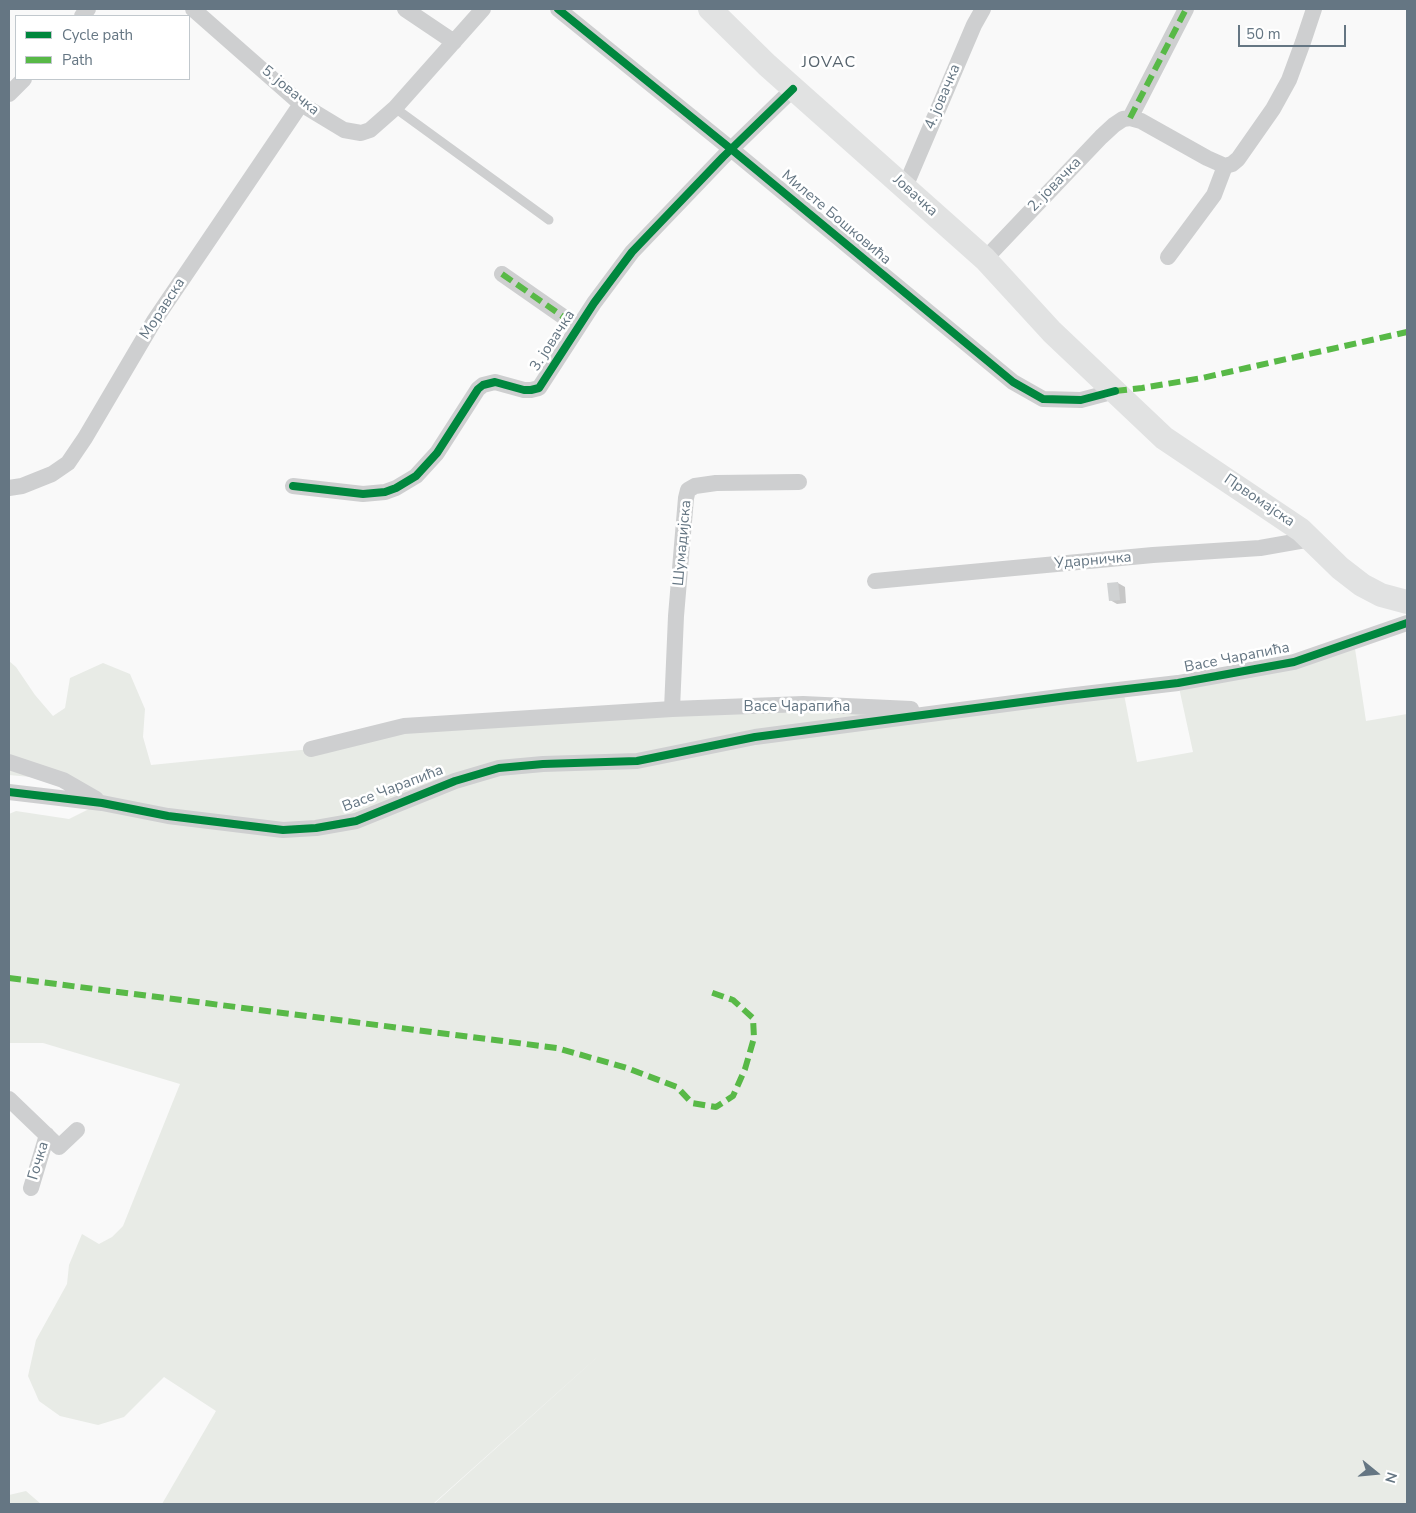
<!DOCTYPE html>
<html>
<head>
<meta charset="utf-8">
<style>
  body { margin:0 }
  #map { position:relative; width:1416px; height:1513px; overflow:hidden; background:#f9f9f9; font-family:"Nunito Sans",sans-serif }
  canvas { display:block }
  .frame { position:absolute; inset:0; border:10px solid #657683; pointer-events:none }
  .legend { position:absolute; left:15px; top:15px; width:175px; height:65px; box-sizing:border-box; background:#fff; border:1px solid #c1c8cd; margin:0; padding:6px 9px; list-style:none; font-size:15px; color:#657683 }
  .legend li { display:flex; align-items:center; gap:10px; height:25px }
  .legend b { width:25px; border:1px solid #c1c8cd }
  .north { position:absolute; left:1351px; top:1448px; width:50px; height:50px; -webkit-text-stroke:4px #fff; paint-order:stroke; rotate:107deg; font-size:14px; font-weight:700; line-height:20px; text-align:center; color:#657683 }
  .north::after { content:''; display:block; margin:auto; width:18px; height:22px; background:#657683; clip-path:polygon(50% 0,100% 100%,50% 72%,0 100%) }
  .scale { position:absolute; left:1238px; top:25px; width:108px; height:22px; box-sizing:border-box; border:2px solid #657683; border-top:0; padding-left:6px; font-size:15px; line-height:18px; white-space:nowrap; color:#657683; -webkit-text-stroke:4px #fff; paint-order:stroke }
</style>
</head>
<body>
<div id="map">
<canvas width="1416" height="1513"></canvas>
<div class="frame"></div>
<ul class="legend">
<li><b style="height:6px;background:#00873e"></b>Cycle path</li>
<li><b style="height:6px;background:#58b947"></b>Path</li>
</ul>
<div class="north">N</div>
<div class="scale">50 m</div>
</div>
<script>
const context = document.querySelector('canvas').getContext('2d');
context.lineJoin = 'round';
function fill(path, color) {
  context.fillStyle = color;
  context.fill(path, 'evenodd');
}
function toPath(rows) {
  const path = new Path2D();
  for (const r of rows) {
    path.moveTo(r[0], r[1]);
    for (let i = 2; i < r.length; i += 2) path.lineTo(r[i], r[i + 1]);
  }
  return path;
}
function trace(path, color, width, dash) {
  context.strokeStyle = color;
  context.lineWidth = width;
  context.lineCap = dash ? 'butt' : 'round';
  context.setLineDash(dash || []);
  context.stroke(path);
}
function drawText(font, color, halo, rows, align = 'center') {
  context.font = font + ' "Nunito Sans",sans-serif';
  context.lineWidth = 5;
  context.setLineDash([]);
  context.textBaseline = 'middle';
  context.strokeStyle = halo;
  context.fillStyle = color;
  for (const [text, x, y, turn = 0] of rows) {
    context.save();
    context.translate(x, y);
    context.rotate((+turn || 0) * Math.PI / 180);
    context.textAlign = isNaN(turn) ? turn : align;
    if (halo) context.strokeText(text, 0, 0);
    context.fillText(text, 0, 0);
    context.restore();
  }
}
const green = toPath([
  [1354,642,1366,721,1407,714,1407,1504,434,1504,604,1351,433,1504,162,1504,216,1411,164,1377,124,1417,98,1425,60,1416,39,1401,28,1376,36,1340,67,1284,69,1265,82,1234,99,1244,112,1237,123,1226,180,1084,43,1043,9,1043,9,814,16,811,69,819,101,803,63,780,9,775,9,661,16,667,35,695,53,716,65,708,70,678,103,663,130,674,145,709,143,737,151,765,311,749,404,726,672,709,956,710,1123,689,1137,762,1193,752,1178,683],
  [26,1491,41,1504,9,1504,9,1495]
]);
const shadow = toPath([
  [1118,583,1125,587,1126,603,1117,604,1110,600]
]);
const building = toPath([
  [1118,582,1120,600,1109,601,1107,583]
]);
const lane = toPath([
  [395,108,549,220]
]);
const street = toPath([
  [193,9,301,104,344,130,361,133,370,130,395,108,483,9],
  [405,9,454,42],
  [558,9,731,149,1013,382,1043,399,1081,400,1115,391],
  [82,16,88,9],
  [9,94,24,79],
  [1130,118,1186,9],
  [905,187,974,25,983,9],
  [1168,257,1214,195,1225,166],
  [985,259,1101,137,1114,125,1123,119,1130,118,1141,121,1207,158,1225,166,1232,164,1238,159,1273,109,1289,80,1303,42,1314,9],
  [502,274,578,327],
  [293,486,363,494,385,492,396,488,416,476,437,453,478,389,483,385,495,382,524,390,531,390,539,388,594,303,632,252,723,157,793,89],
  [9,488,22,486,52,474,68,463,85,438,154,321,301,104],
  [875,581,1153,555,1260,548,1311,539],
  [672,709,676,616,686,498,688,490,695,486,716,483,799,482],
  [311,749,404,726,672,709,803,704,911,709],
  [9,762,63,780,96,799],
  [9,792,102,803,168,816,283,830,316,828,356,821,455,781,499,768,543,764,637,761,755,737,1067,696,1178,683,1294,662,1407,623],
  [9,1099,59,1147,77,1130],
  [31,1188,47,1135]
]);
const secondary = toPath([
  [710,9,767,65,985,259,1052,332,1164,438,1301,530,1340,568,1362,585,1381,595,1407,602]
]);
const quiet = toPath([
  [1130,118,1186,9],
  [502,274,578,327],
  [1115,391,1142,388,1202,378,1407,332],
  [9,978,557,1048,627,1068,677,1087,692,1103,716,1107,733,1096,745,1069,754,1038,753,1018,733,1000,710,992]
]);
const cycleway = toPath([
  [558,9,731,149,1013,382,1043,399,1081,400,1115,391],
  [293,486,363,494,385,492,396,488,416,476,437,453,478,389,483,385,495,382,524,390,531,390,539,388,594,303,632,252,723,157,793,89],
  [9,792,102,803,168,816,283,830,316,828,356,821,455,781,499,768,543,764,637,761,755,737,1067,696,1178,683,1294,662,1407,623]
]);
const streetNames = [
  ["5. јовачка",290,91,39],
  ["4. јовачка",943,97,-67],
  ["2. јовачка",1055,185,-46],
  ["Јовачка",915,196,42],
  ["Милете Бошковића",836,218,40],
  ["Моравска",163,309,-57],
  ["3. јовачка",553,341,-57],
  ["Првомајска",1259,501,34],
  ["Шумадијска",683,543,-85],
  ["Ударничка",1093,561,-5],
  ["Васе Чарапића",1237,658,-11],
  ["Васе Чарапића",797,707],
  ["Васе Чарапића",393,789,-21],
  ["Гочка",39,1161,-73]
];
const neighbourhoodNames = [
  ["JOVAC",829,63]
];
fill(green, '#e8ebe6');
fill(shadow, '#0003');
fill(building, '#d0d2d3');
trace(lane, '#cecfd0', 9);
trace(street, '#cecfd0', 16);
trace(secondary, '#e1e2e2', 24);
trace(quiet, '#58b947', 6, [12, 6]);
trace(cycleway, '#00873e', 8);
drawText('15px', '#657683', '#fff', streetNames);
context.letterSpacing = '1px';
drawText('16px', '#57646e', '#fff', neighbourhoodNames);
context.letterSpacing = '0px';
</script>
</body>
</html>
